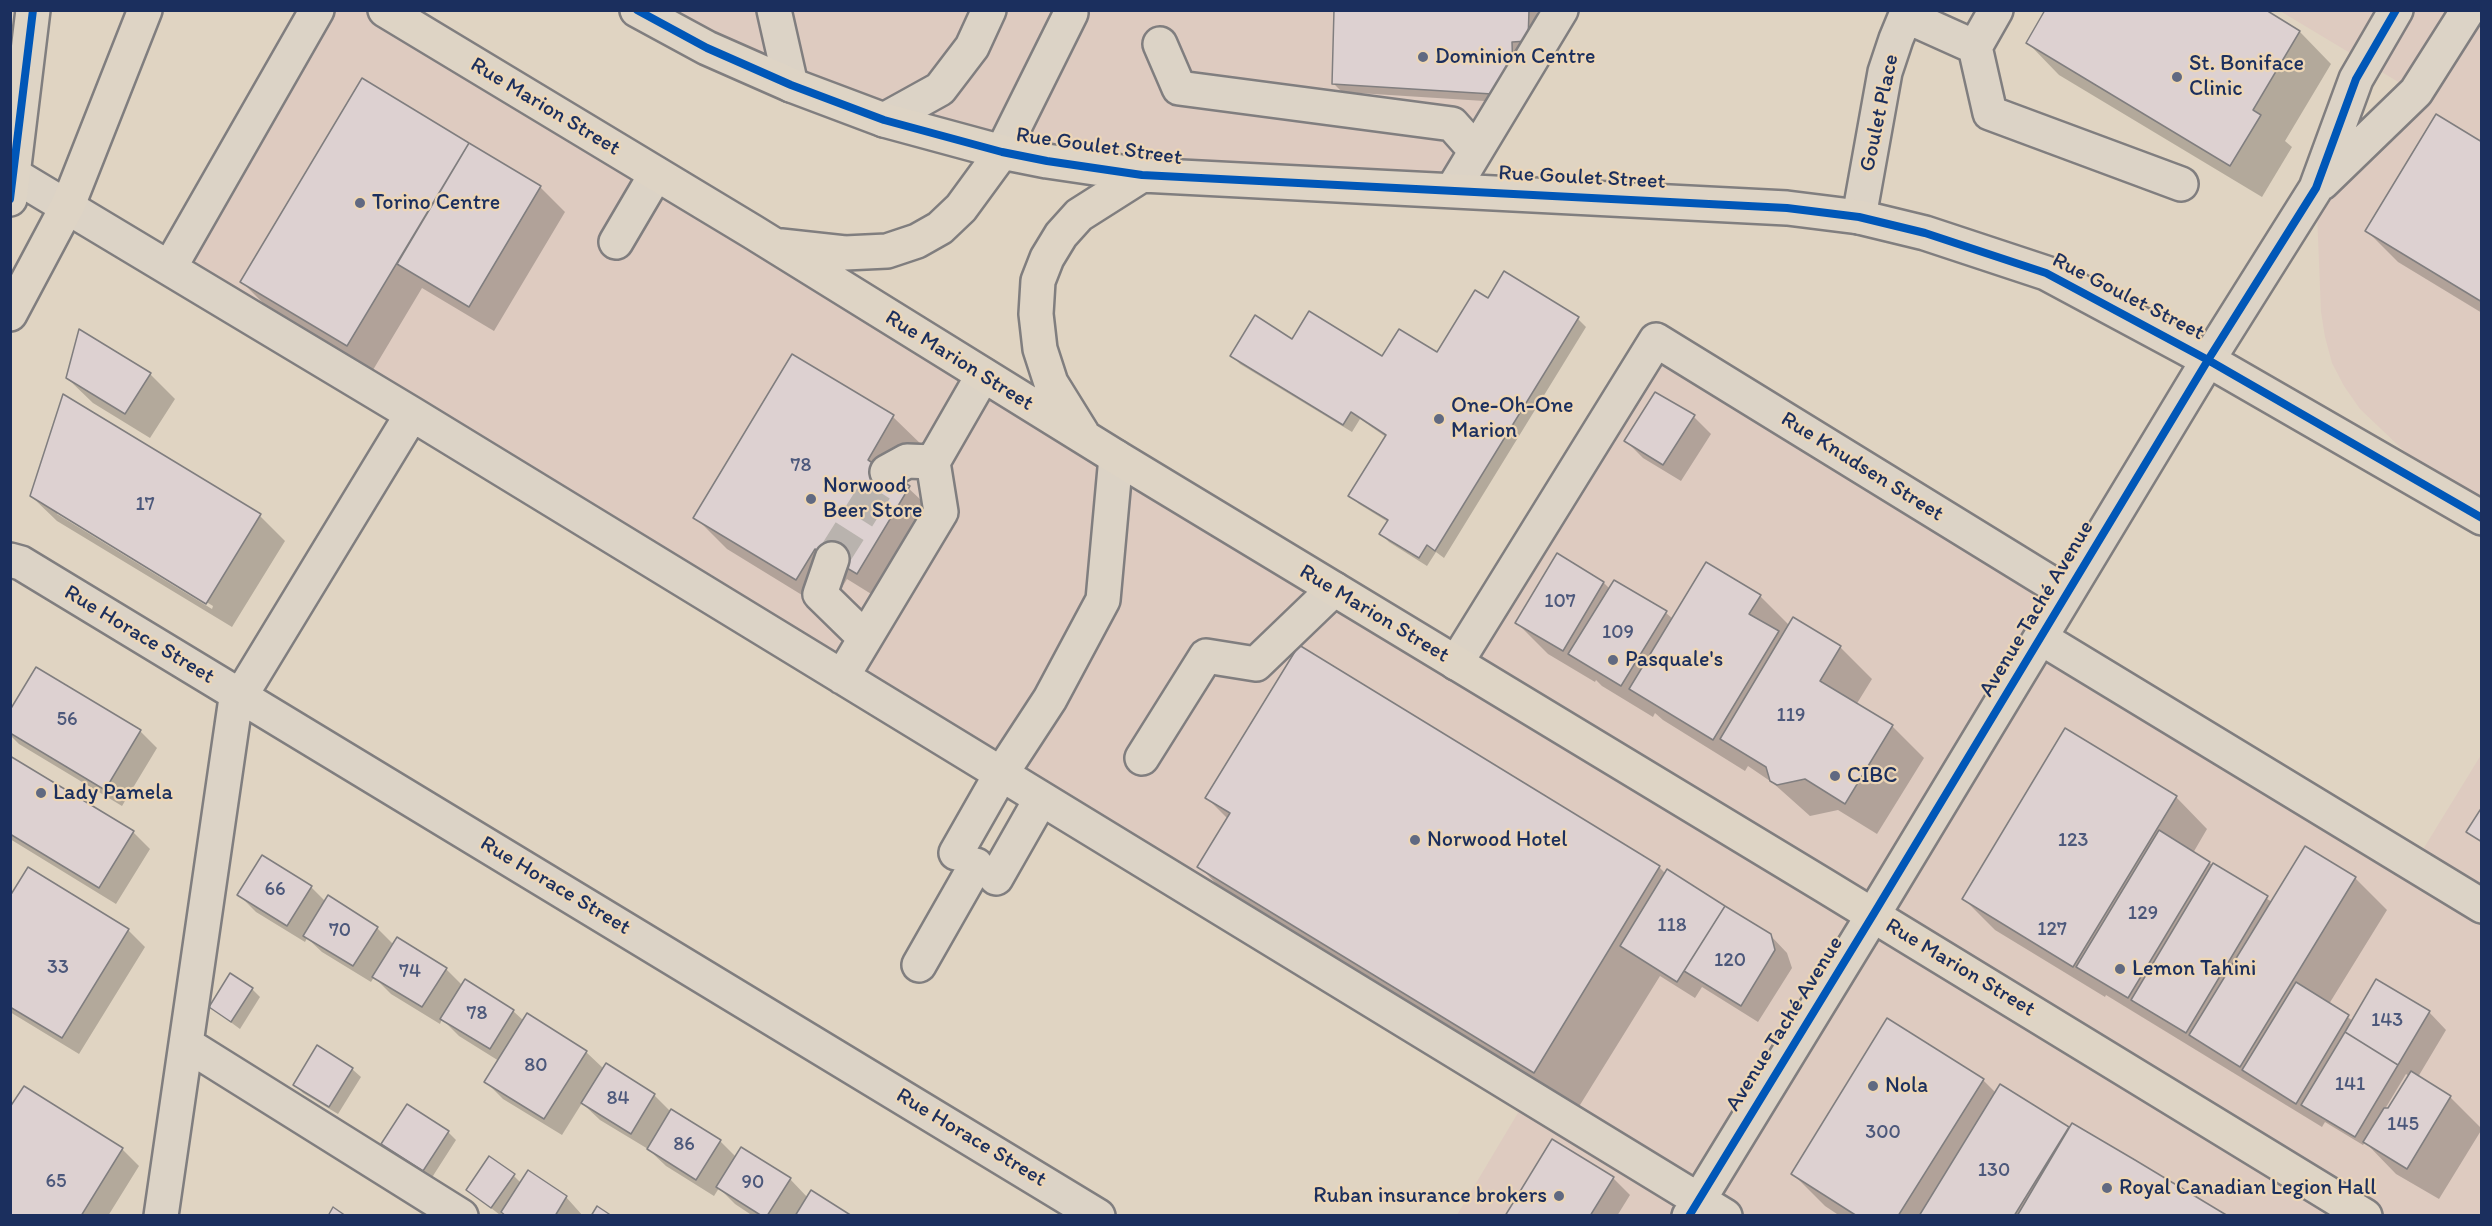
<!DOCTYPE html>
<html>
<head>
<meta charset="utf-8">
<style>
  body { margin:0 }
  #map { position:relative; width:2492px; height:1226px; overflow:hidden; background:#e0d4c2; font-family:Itim,sans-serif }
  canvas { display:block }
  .frame { position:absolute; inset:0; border:12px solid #1b2f5e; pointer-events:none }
</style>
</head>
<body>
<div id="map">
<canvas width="2492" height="1226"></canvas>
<div class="frame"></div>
</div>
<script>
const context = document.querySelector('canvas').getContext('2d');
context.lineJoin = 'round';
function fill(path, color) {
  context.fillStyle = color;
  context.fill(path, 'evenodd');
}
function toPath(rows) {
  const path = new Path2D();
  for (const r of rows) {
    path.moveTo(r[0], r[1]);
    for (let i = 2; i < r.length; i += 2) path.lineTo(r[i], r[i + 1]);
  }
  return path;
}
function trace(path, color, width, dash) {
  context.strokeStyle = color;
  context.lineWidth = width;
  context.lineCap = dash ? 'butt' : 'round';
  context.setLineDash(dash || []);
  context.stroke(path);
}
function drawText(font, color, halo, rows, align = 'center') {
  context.font = font + ' Itim,sans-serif';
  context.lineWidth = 4.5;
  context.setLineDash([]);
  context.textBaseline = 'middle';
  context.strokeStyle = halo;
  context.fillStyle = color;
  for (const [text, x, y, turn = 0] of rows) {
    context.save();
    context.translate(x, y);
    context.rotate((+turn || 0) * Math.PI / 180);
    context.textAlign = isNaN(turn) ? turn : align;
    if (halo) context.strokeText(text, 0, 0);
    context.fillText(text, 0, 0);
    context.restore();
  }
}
const built = toPath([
  [317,11,385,11,1457,662,1656,340,2067,593,2041,637,2414,864,2481,755,2481,1215,1457,1215,1528,1096,170,267],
  [637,11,1557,11,1453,189,1002,152],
  [2280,11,2481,11,2481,518,2462,506,2360,409,2344,386,2332,363,2325,337,2321,312,2316,188,2415,92]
]);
const shadow = toPath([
  [1335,10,1537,10,1536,49,1500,102,1342,92,1334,84],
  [2263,10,2300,32,2331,64,2285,141,2292,147,2262,197,2059,75,2028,43],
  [362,80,540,187,565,212,494,331,422,288,373,370,266,306,241,281],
  [2482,144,2482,313,2398,262,2367,231],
  [1488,300,1578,319,1586,327,1444,558,1436,552,1427,566,1389,542,1381,534,1388,522,1359,504,1350,496,1386,437,1360,419,1352,432,1240,364,1232,356,1292,341,1382,359,1437,354],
  [793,356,893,417,925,448,904,484,941,519,889,605,847,579,828,611,727,549,695,517],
  [150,374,175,399,150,438,93,403,67,378],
  [1694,417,1711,434,1681,481,1643,458,1626,441],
  [31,496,260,516,285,541,232,627,57,521],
  [57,511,213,606,212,609,57,514],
  [1557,555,1604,583,1610,589,1615,582,1666,613,1673,619,1760,596,1790,626,1840,647,1872,679,1856,705,1892,726,1924,758,1877,834,1838,810,1810,816,1773,783,1748,766,1745,771,1663,720,1655,713,1653,717,1602,686,1596,680,1595,682,1548,654,1517,623],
  [10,713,140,731,157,748,122,806,19,744,10,735],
  [10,757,133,832,150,849,116,904,10,839],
  [2176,797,2207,829,2193,853,2272,902,2355,878,2387,910,2329,1004,2353,1021,2429,1012,2446,1030,2418,1077,2450,1097,2482,1129,2439,1199,2396,1174,2365,1142,2363,1145,2325,1122,2322,1127,2106,995,2105,997,1995,930,1964,899],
  [2406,1074,2409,1076,2389,1109,2385,1109],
  [1207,798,1659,867,1666,874,1667,871,1770,935,1787,953,1792,968,1758,1022,1702,987,1695,998,1660,976,1575,1113,1240,908,1199,866,1228,819],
  [311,887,326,902,377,928,394,945,446,969,462,985,465,981,513,1011,524,1021,586,1052,604,1069,606,1065,654,1095,671,1112,720,1141,736,1157,790,1179,808,1198,849,1216,753,1216,735,1204,719,1188,714,1196,666,1166,648,1149,600,1120,582,1103,562,1135,503,1099,486,1082,499,1061,459,1036,442,1019,440,1024,391,994,374,977,371,982,322,952,307,938,305,942,256,912,239,895],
  [10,899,128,930,145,947,79,1054,10,1012],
  [252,989,260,997,240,1029,210,1007],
  [352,1069,361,1077,338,1114,303,1093,295,1085],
  [1983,1080,1996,1093,2001,1086,2070,1129,2225,1216,1840,1216,1825,1206,1793,1174],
  [448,1132,456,1140,431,1179,391,1152,383,1144],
  [122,1149,139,1166,108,1216,10,1216],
  [528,1172,566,1197,583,1216,507,1216,503,1212,500,1215,468,1190,514,1176,521,1183],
  [1613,1178,1630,1195,1617,1216,1507,1216]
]);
const building = toPath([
  [1334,10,1529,10,1528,41,1512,42,1513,72,1492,94,1332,84,1334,10],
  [2045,10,2266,10,2300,31,2253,110,2261,115,2230,166,2026,43,2045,10],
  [362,78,469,143,347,346,240,282,362,78],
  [2436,114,2482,142,2482,302,2365,231,2436,114],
  [469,143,541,186,469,307,397,264,469,143],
  [1504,271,1579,317,1435,551,1427,545,1419,558,1379,534,1388,520,1348,496,1386,435,1351,412,1343,425,1230,356,1255,315,1292,339,1309,311,1382,356,1399,329,1437,352,1475,290,1488,298,1504,271],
  [79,329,151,373,125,414,66,378,79,329],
  [792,354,894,415,868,460,910,486,857,574,815,549,796,580,693,518,792,354],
  [1655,392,1695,415,1663,465,1624,441,1655,392],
  [63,394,261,514,206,604,30,496,63,394],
  [1557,553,1604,582,1563,651,1515,623,1557,553],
  [1706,562,1761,595,1749,614,1779,631,1713,740,1629,689,1706,562],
  [1614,580,1667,611,1621,686,1568,654,1614,580],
  [1793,617,1841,646,1820,681,1893,725,1845,804,1805,779,1777,785,1770,781,1766,767,1720,739,1793,617],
  [1299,645,1660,866,1534,1073,1197,867,1230,813,1205,798,1299,645],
  [36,667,141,730,105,790,10,733,10,710,36,667],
  [2065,728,2177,796,2073,967,1962,899,2065,728],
  [10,756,134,831,99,888,10,834,10,756],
  [2482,807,2482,842,2466,832,2482,807],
  [2159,830,2210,862,2128,998,2076,967,2159,830],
  [2305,846,2356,877,2240,1067,2189,1035,2305,846],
  [262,855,312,886,287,926,237,895,262,855],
  [2213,863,2268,896,2186,1033,2131,1000,2213,863],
  [28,867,129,929,62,1038,10,1007,10,896,28,867],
  [1667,869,1725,906,1677,982,1620,946,1667,869],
  [328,895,378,927,353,966,303,936,328,895],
  [1725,906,1771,934,1775,950,1741,1006,1684,971,1725,906],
  [397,937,447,968,422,1007,372,977,397,937],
  [230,973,253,988,231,1022,209,1007,230,973],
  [465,979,514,1010,490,1049,440,1019,465,979],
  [2376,979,2430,1011,2398,1065,2345,1032,2376,979],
  [2296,982,2349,1015,2296,1104,2242,1070,2296,982],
  [527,1013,587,1051,544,1119,484,1082,527,1013],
  [1887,1018,1984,1079,1898,1216,1857,1216,1791,1174,1887,1018],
  [2345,1032,2398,1065,2355,1137,2301,1105,2345,1032],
  [317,1045,353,1068,329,1107,293,1085,317,1045],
  [606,1063,655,1094,631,1134,581,1103,606,1063],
  [2411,1071,2451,1096,2407,1169,2363,1142,2384,1108,2388,1108,2411,1071],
  [2000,1084,2069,1127,2014,1216,1919,1216,2000,1084],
  [24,1086,123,1148,81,1216,10,1216,10,1107,24,1086],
  [407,1104,449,1131,423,1171,381,1144,407,1104],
  [671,1109,721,1140,696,1180,647,1149,671,1109],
  [2072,1123,2135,1160,2228,1216,2017,1216,2072,1123],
  [1552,1139,1614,1177,1590,1216,1505,1216,1552,1139],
  [741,1147,791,1178,767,1216,762,1216,716,1187,741,1147],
  [489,1156,515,1174,491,1208,466,1190,489,1156],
  [528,1170,567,1196,555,1216,506,1216,501,1212,528,1170],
  [811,1190,852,1216,795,1216,811,1190],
  [597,1206,612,1216,591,1216,597,1206],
  [333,1207,346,1216,328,1216,333,1207]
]);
const minorTunnel = toPath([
  [832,559,887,472]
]);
const minor = toPath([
  [774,10,791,85],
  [1906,16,1975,47,1996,10],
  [1160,44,1179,88,1452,124,1476,151],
  [1975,47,1990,113,2181,184],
  [884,120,940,89,972,47,989,10],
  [1002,152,1071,13],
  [14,175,412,414,1725,1216],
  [2322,183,2416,92,2468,10],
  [1453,189,1561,10],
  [1859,217,1885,72,1896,39,1908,10],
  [616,242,656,174],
  [170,267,317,10],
  [887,472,907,461,933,462],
  [832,559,820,594,865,638],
  [10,560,21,563,1098,1216],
  [2041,638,2482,906],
  [1456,663,1656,340,2067,593],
  [842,677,941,512,933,462,983,375],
  [1142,758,1206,656,1256,664,1334,589],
  [956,853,1001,774,1050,699,1103,600,1116,457],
  [996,878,1041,799],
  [919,965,976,865],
  [186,1044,461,1216],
  [161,1216,235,705,412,414],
  [1689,1216,1873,915,2208,360,2316,188,2356,79,2396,10]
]);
const major = toPath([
  [385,10,753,232,1116,457,1825,886,2365,1216],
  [637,10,707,48,791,85,884,120,1002,152,1047,161,1142,175,1787,208,1859,217,1925,233,2046,273,2208,360,2482,518],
  [781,246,845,253,887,251,917,241,940,228,961,208,1002,152],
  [1082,433,1051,383,1040,349,1036,314,1038,281,1047,258,1061,235,1079,215,1142,175]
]);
const highway = toPath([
  [10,199,33,10],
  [10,314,68,205,145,10]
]);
const cycleway = toPath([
  [637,10,707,48,791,85,884,120,1002,152,1047,161,1142,175,1787,208,1859,217,1925,233,2046,273,2208,360,2482,518],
  [10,199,33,10],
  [1689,1216,1873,915,2208,360,2316,188,2356,79,2396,10]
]);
const markers = [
  [1423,57,6,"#606981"],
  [2177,77,6,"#606981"],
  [360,203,6,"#606981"],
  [1439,419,6,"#606981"],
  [811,499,6,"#606981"],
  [1613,660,6,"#606981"],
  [1835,776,6,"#606981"],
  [41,793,6,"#606981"],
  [1415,840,6,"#606981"],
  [2120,969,6,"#606981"],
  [1873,1086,6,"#606981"],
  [2107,1188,6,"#606981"],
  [1559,1196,6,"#606981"]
];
const numberNames = [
  ["78",801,466],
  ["17",145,505],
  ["107",1560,602],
  ["109",1618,633],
  ["119",1791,716],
  ["56",67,720],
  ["123",2073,841],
  ["66",275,890],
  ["129",2143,914],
  ["118",1672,926],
  ["127",2052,930],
  ["70",340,931],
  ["120",1730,961],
  ["33",58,968],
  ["74",410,972],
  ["78",477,1014],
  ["143",2387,1021],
  ["80",536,1066],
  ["141",2350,1085],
  ["84",618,1099],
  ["145",2403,1125],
  ["300",1883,1133],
  ["86",684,1145],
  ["130",1994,1171],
  ["65",56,1182],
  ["90",753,1183]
];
const poiNames = [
  ["Dominion Centre",1435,57],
  ["St. Boniface",2189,64],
  ["Clinic",2189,89],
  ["Torino Centre",372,203],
  ["One-Oh-One",1451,406],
  ["Marion",1451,431],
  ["Norwood",823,486],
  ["Beer Store",823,511],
  ["Pasquale's",1625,660],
  ["CIBC",1847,776],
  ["Lady Pamela",53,793],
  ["Norwood Hotel",1427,840],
  ["Lemon Tahini",2132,969],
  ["Nola",1885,1086],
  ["Royal Canadian Legion Hall",2119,1188],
  ["Ruban insurance brokers",1547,1196,"right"]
];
const streetNames = [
  ["Rue Marion Street",545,107,31],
  ["Goulet Place",1880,113,-78],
  ["Rue Goulet Street",1099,147,8],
  ["Rue Goulet Street",1582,178,3],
  ["Rue Goulet Street",2128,297,27],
  ["Rue Marion Street",959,361,32],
  ["Rue Knudsen Street",1862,467,32],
  ["Avenue Taché Avenue",2037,609,-59],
  ["Rue Marion Street",1374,614,31],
  ["Rue Horace Street",139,635,31],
  ["Rue Horace Street",555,886,31],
  ["Rue Marion Street",1960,968,31],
  ["Avenue Taché Avenue",1785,1024,-58],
  ["Rue Horace Street",971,1138,31]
];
fill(built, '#decbc0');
fill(shadow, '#0003');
fill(building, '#ddd1d1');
trace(building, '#807e7f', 1.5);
trace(minorTunnel, '#b9b3ae', 33, [33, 16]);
trace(minor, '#807e7f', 38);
trace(major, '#807e7f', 38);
trace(highway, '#807e7f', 38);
trace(minor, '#dcd3c6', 33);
trace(major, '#ded4c5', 33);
trace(highway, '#ded4c5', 33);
trace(cycleway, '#0057b8', 8);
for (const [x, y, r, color] of markers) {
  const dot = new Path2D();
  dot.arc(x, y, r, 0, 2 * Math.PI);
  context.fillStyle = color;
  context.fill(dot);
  trace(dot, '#edd6b5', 2);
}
drawText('20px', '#4c587b', null, numberNames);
drawText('22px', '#1b2f5e', '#edd6b5', poiNames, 'left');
drawText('22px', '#1b2f5e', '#edd6b5', streetNames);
</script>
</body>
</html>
